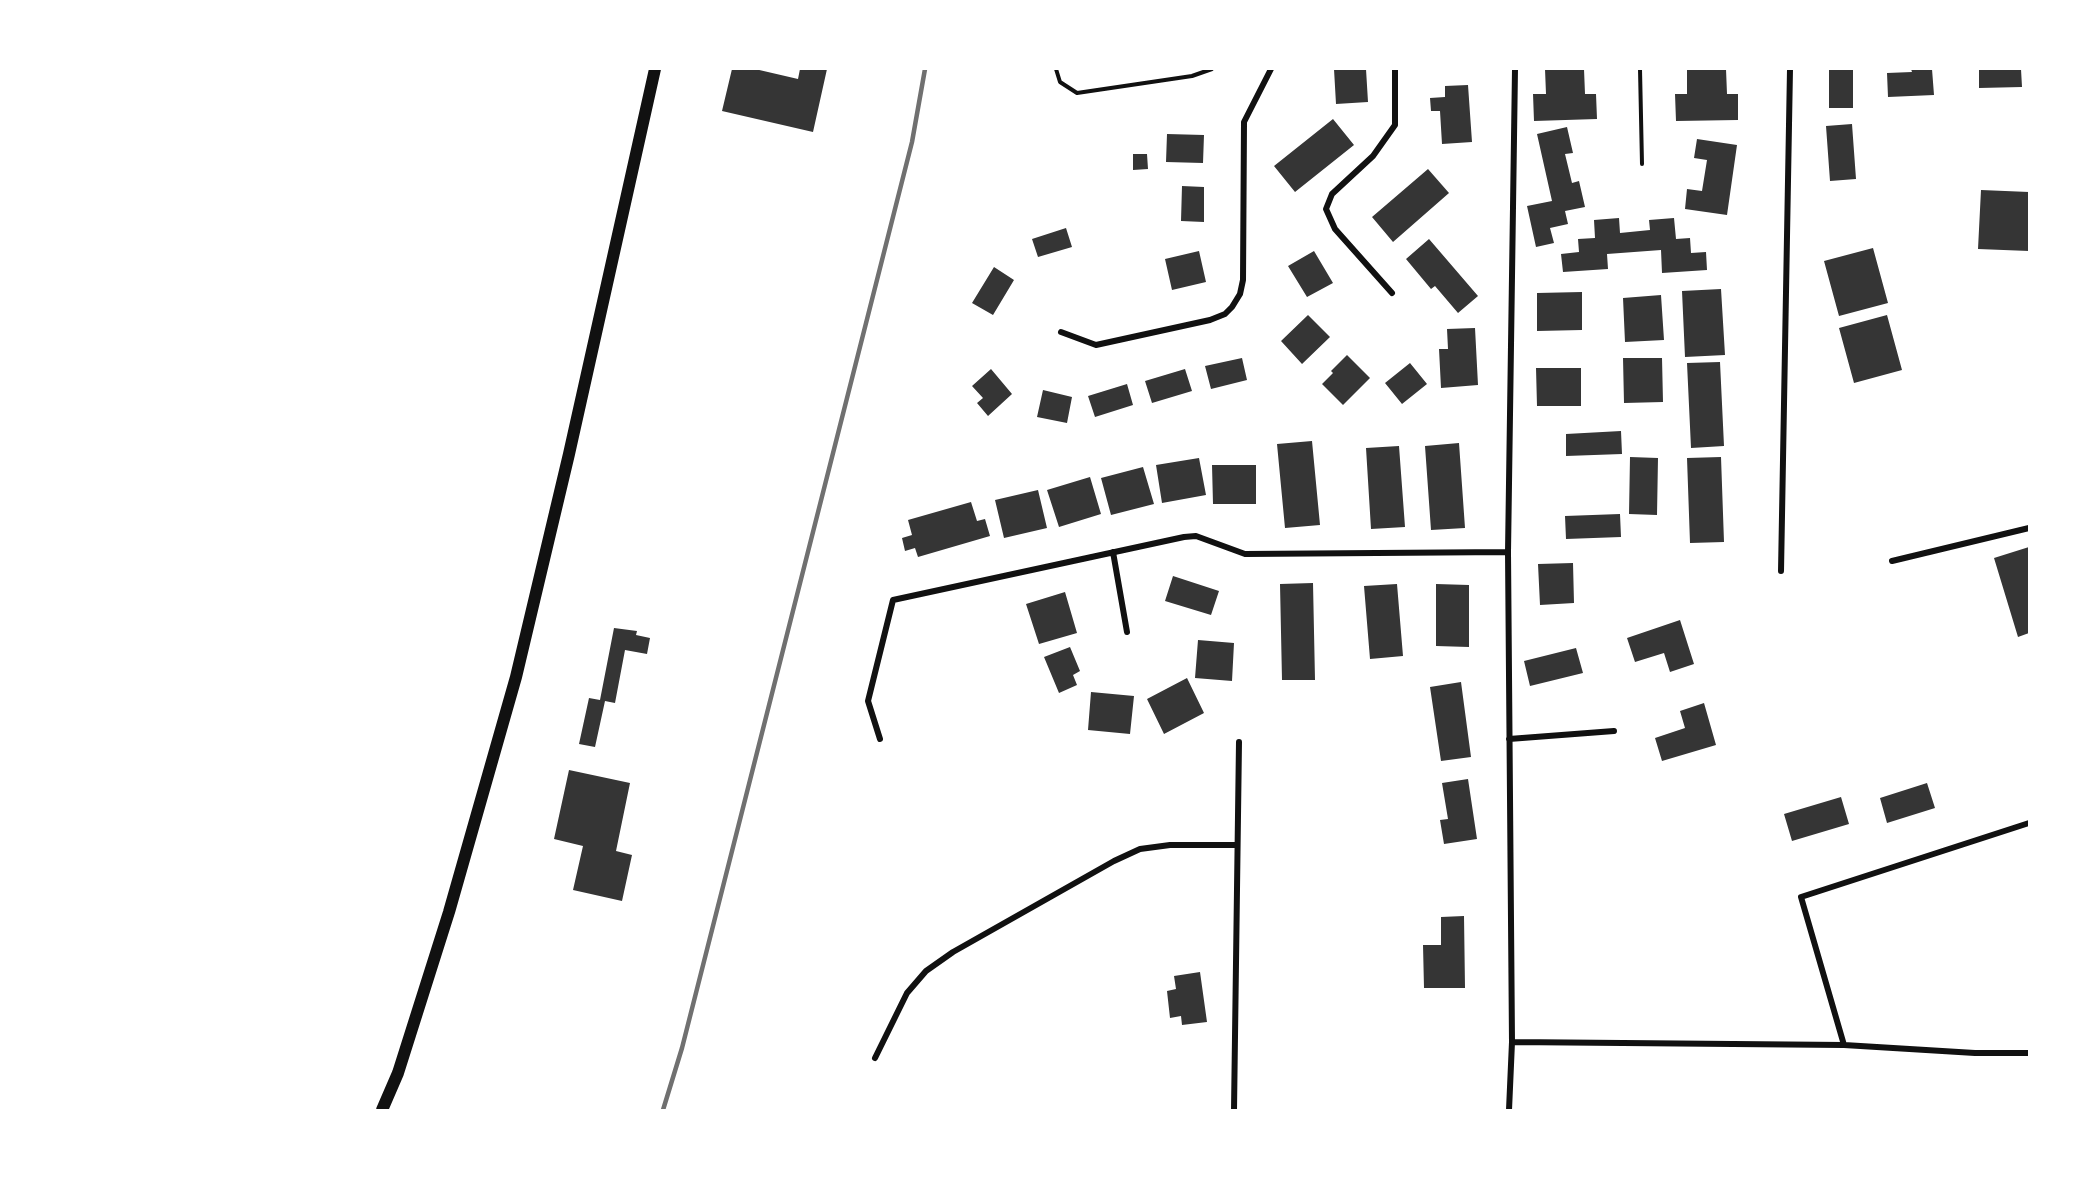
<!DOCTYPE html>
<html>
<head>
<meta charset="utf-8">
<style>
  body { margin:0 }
  #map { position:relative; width:2098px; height:1179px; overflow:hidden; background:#fff; font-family:Jost,sans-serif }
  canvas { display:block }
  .frame { position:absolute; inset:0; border:70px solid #fff; pointer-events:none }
</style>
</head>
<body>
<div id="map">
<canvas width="2098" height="1179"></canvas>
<div class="frame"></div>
</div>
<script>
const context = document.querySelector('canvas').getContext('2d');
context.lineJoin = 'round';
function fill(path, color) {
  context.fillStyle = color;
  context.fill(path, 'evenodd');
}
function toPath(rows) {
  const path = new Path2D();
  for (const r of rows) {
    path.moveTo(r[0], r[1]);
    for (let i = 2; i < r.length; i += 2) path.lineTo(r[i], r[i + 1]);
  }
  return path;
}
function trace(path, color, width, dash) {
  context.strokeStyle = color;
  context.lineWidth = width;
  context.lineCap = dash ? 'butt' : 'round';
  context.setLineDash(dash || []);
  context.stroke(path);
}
const building = toPath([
  [732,69,755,69,798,79,800,69,827,69,813,132,722,111],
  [1334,69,1366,69,1368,102,1336,104],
  [1545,69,1584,69,1585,94,1596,94,1597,119,1534,121,1533,94,1546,94],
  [1687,69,1726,69,1727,94,1738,94,1738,120,1676,121,1675,94,1687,94],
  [1829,69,1853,69,1853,108,1829,108],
  [1911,69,1932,69,1934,95,1888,97,1887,73,1912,72],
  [1979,69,2021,69,2022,87,1979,88],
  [1468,85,1472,142,1442,144,1440,111,1431,111,1430,98,1445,97,1445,86],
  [1333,119,1354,145,1295,192,1274,166],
  [1852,124,1856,179,1830,181,1826,126],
  [1567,127,1573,153,1565,154,1572,183,1579,181,1585,207,1565,211,1568,224,1550,228,1554,243,1536,247,1527,206,1552,201,1537,134],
  [1167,134,1204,135,1203,163,1166,162],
  [1697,139,1737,145,1727,215,1685,209,1687,189,1702,191,1707,160,1694,158],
  [1133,154,1147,154,1148,169,1133,170],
  [1428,169,1449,193,1393,242,1372,217],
  [1182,186,1204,187,1204,222,1181,221],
  [1981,190,2029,192,2029,251,1978,249],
  [1619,218,1620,233,1650,230,1649,220,1674,218,1676,239,1690,238,1691,253,1706,252,1707,270,1662,273,1661,250,1607,254,1608,269,1563,272,1561,254,1579,252,1578,239,1595,238,1594,220],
  [1066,228,1072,247,1038,257,1032,239],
  [1429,239,1478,296,1458,313,1435,286,1431,289,1406,259],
  [1873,248,1888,303,1839,316,1824,261],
  [1199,251,1206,282,1172,290,1165,259],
  [1314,251,1333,283,1307,297,1288,266],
  [994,267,1014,280,993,315,972,303],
  [1721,289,1725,355,1685,357,1682,291],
  [1582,292,1582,330,1537,331,1537,293],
  [1661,295,1664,340,1625,342,1623,298],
  [1308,315,1330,337,1302,364,1281,341],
  [1887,315,1902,370,1854,383,1839,328],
  [1475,328,1478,385,1441,388,1439,349,1448,349,1447,329],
  [1347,355,1370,378,1343,405,1322,384,1333,373,1331,371],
  [1242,358,1247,380,1211,389,1205,366],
  [1623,358,1662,358,1663,402,1624,403],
  [1720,362,1724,446,1691,448,1687,363],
  [1410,363,1427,384,1402,404,1385,383],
  [1536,368,1581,368,1581,406,1537,406],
  [991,369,1012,394,988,416,977,403,983,398,972,386],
  [1185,369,1192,391,1152,403,1145,381],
  [1127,384,1133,405,1095,417,1088,396],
  [1043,390,1072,397,1067,423,1037,417],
  [1621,431,1622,454,1566,456,1566,434],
  [1312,441,1320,525,1285,528,1277,444],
  [1459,443,1465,528,1431,530,1425,446],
  [1399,446,1405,527,1371,529,1366,448],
  [1630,457,1658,458,1657,515,1629,514],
  [1721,457,1724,542,1690,543,1687,458],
  [1199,458,1206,495,1162,503,1156,465],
  [1212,465,1256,465,1256,504,1213,504],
  [1143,467,1154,504,1111,515,1101,478],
  [1090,477,1101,514,1059,527,1047,490],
  [1038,490,1047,528,1004,538,995,500],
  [971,502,977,521,985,519,990,536,918,557,915,548,905,551,902,538,912,535,908,520],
  [1620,514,1621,537,1566,539,1565,516],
  [2029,547,2029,633,2018,637,1994,558],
  [1573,563,1574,603,1540,605,1538,564],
  [1173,576,1219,591,1211,615,1165,601],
  [1313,583,1315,680,1282,680,1280,584],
  [1397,584,1403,656,1370,659,1364,586],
  [1436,584,1469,585,1469,647,1436,646],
  [1065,592,1077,633,1039,644,1026,604],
  [1680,620,1694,664,1670,672,1664,653,1635,662,1627,638],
  [614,628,637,631,636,635,650,638,647,654,625,650,615,703,605,701,595,747,579,744,589,698,600,700],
  [1198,640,1234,643,1232,681,1195,678],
  [1070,647,1080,671,1073,675,1077,685,1059,693,1044,657],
  [1576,648,1583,673,1530,686,1524,661],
  [1187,678,1204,713,1164,734,1147,699],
  [1461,682,1471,757,1441,761,1430,687],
  [1091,692,1134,696,1130,734,1088,730],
  [1704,703,1716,745,1662,761,1655,738,1685,728,1680,711],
  [569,770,630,783,616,851,632,855,622,901,573,890,583,846,554,839],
  [1468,779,1477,839,1444,844,1440,820,1448,819,1442,783],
  [1927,783,1935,808,1887,823,1880,798],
  [1841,797,1849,824,1792,841,1784,814],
  [1464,916,1465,988,1424,988,1423,945,1441,945,1441,917],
  [1200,972,1207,1022,1182,1025,1181,1016,1170,1018,1167,991,1176,989,1174,976]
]);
const service = toPath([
  [1056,69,1060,82,1077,93,1192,76,1212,69],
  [1640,69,1642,164]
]);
const minor = toPath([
  [1392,293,1335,229,1326,209,1332,194,1373,156,1395,125,1395,69],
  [1061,332,1096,345,1210,320,1225,314,1232,307,1240,294,1243,280,1244,122,1271,69],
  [1113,552,1127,632],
  [1892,561,2029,528],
  [1781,571,1790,69],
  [880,739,868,701,893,600,1184,537,1196,536,1245,554,1508,552],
  [1509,739,1614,731],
  [1512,1042,1844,1045,1975,1053,2029,1053],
  [1844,1045,1801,897,2029,823],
  [875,1058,907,993,926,971,953,952,1114,861,1140,849,1170,845,1236,845],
  [1234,1110,1239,742],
  [1509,1110,1512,1042,1508,552,1515,69]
]);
const secondary = toPath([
  [382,1110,398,1073,449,912,516,677,569,454,655,69]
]);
const rail = toPath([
  [663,1110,682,1048,912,142,925,69]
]);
fill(building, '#353535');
trace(service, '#111', 4);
trace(minor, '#111', 6);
trace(secondary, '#111', 12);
trace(rail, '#707070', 4.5);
</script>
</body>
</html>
